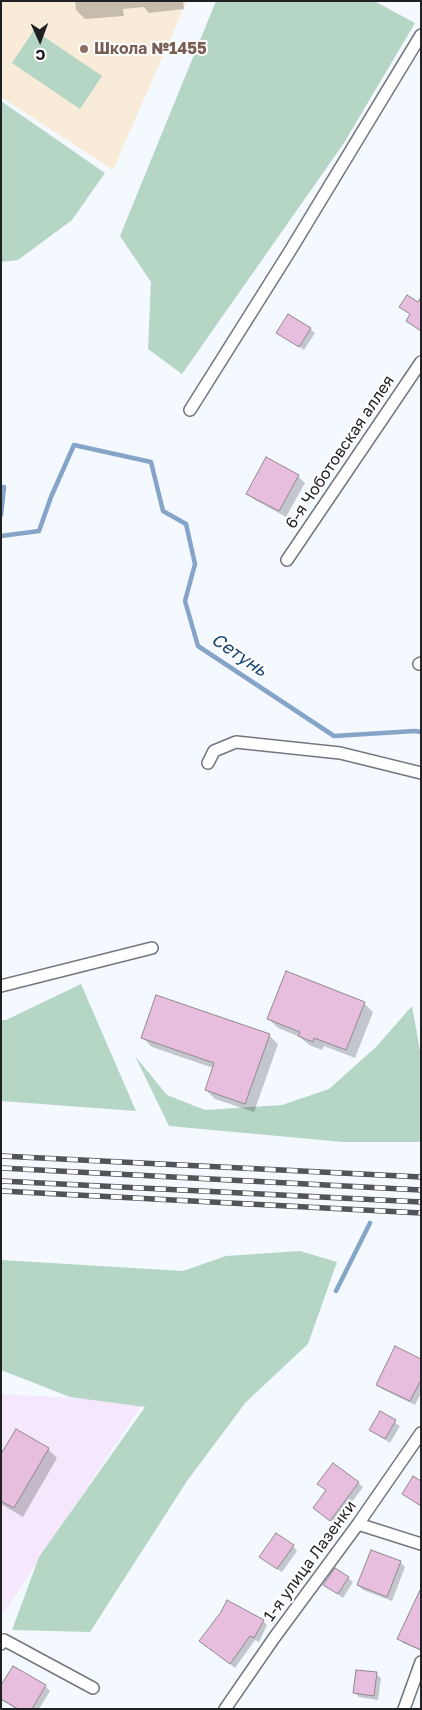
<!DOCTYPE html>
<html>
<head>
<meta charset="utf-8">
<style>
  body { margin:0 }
  #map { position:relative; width:422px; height:1710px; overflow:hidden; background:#f4f8ff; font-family:"Golos Text",sans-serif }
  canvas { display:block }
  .frame { position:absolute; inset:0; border:2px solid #1e2022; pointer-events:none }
  .north { position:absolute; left:15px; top:15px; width:50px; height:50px; -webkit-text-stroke:4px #fff; paint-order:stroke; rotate:178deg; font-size:14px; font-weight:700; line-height:20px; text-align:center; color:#1e2022 }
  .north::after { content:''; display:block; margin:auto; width:18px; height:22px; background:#1e2022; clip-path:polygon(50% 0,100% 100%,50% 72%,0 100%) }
</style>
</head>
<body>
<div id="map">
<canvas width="422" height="1710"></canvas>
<div class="frame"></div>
<div class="north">С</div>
</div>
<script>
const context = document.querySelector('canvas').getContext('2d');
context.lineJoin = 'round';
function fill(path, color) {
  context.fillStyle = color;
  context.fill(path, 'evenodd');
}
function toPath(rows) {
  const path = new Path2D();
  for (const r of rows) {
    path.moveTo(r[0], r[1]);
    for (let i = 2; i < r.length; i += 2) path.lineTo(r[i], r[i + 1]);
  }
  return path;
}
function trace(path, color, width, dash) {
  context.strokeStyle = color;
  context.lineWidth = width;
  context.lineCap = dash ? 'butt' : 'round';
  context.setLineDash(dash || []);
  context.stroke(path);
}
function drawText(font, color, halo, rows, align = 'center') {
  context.font = font + ' "Golos Text",sans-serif';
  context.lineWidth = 4;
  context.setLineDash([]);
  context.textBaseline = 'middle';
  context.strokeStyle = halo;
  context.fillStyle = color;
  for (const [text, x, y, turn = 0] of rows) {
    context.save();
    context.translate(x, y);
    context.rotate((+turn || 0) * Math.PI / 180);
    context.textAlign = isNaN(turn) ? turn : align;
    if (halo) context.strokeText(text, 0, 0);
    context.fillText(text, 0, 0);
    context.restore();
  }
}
const industrial = toPath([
  [1,1394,144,1402,1,1617]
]);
const education = toPath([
  [1,1,187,1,113,170,1,97]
]);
const green = toPath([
  [216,1,374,1,415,23,344,143,182,374,148,349,151,282,120,236],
  [34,30,102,76,80,109,12,63],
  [1,101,105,173,72,220,18,260,1,262],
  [81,984,136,1111,1,1101,1,1020,6,1020],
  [412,1006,421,1056,421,1142,343,1142,169,1126,135,1056,167,1095,205,1110,282,1105,329,1089,376,1047],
  [300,1251,337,1262,308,1344,246,1402,187,1481,90,1632,12,1630,39,1557,145,1407,70,1397,1,1370,1,1260,183,1271,226,1256]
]);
const shadow = toPath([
  [75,1,183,1,184,9,149,13,144,7,123,9,124,16,85,19,76,10],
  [310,329,315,333,304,350,278,332],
  [298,476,305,483,286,517,255,500,248,493],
  [364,1003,373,1012,355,1058,324,1046,322,1050,309,1045,300,1037,278,1028,269,1019],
  [269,1035,278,1044,254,1112,215,1099,206,1090,213,1068,152,1047,143,1038],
  [421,1360,421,1393,415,1405,382,1389,378,1384],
  [381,1413,400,1426,390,1443,371,1430],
  [17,1431,48,1449,57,1458,23,1517,1,1504,1,1457],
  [358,1483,363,1487,336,1524,319,1512,327,1491,319,1484],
  [293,1546,297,1551,282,1572,265,1561],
  [371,1551,401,1563,405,1567,392,1601,363,1590,358,1585],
  [348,1578,353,1582,343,1598,325,1585],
  [421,1602,421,1651,403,1643,398,1638],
  [263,1621,267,1625,259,1642,255,1640,235,1668,201,1641],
  [376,1674,381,1678,378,1700,359,1697,355,1693],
  [45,1686,50,1691,39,1709,16,1709,1,1700,1,1688]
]);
const stream = toPath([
  [1,487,4,487,1,515],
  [1,536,39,531,51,497,74,445,151,462,163,511,186,524,195,564,185,601,198,646,334,736,415,731,421,732],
  [336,1291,370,1223]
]);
const building = toPath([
  [407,295,418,302,421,297,421,331,406,321,410,314,399,307,407,295],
  [288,314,311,328,299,347,276,333,288,314],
  [266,457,299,475,279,511,246,494,266,457],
  [286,971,365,1002,346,1050,314,1038,313,1042,298,1036,300,1032,267,1019,286,971],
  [156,995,270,1034,245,1104,205,1090,214,1063,141,1038,156,995],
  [395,1346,421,1359,421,1380,410,1401,376,1385,395,1346],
  [380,1411,396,1420,385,1439,369,1430,380,1411],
  [16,1429,49,1448,14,1508,1,1501,1,1454,16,1429],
  [333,1463,359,1482,330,1521,313,1508,326,1490,317,1484,333,1463],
  [413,1476,421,1481,421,1506,402,1494,413,1476],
  [276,1533,294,1545,277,1569,259,1557,276,1533],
  [371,1550,401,1561,387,1597,357,1585,371,1550],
  [335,1568,349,1577,338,1594,323,1585,335,1568],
  [421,1588,421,1650,397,1639,421,1588],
  [227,1600,264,1620,254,1638,250,1636,230,1664,199,1641,221,1612,227,1600],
  [13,1666,46,1685,32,1709,18,1709,1,1699,1,1685,13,1666],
  [356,1670,377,1672,374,1696,353,1693,356,1670]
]);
const street = toPath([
  [190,410,290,251,421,35],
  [287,560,421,362],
  [419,664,421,663],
  [208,763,214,751,236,742,340,753,421,773],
  [1,986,152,948],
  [358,1524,421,1544],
  [1,1644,4,1640,93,1688],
  [225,1709,274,1638,358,1524,421,1433],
  [404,1709,421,1662]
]);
const rail = toPath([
  [1,1156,421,1177],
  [1,1168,421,1190],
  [1,1181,421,1202],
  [1,1191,421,1213]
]);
const markers = [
  [84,49,5,"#8d6e63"]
];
const educationNames = [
  ["Школа №1455",94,49]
];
const streetNames = [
  ["6-я Чоботовская аллея",340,452,-56],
  ["1-я улица Лазенки",310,1561,-54]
];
const waterNames = [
  ["Сетунь",239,655,34]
];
fill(industrial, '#f5e8fc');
fill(education, '#f8ecd8');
fill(green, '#b6d6c5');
fill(shadow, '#0003');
trace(stream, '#85a4c8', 4.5);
fill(building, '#e7bede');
trace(building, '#90898e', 1);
trace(street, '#73767c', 14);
trace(street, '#fff', 11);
trace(rail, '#525457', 5.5);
trace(rail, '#fff', 4, [11]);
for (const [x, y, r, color] of markers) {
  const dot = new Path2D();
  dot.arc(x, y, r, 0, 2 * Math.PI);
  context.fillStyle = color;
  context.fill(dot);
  trace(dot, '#fff', 2);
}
drawText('bold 16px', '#785e54', '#fff', educationNames, 'left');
drawText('16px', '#1e2022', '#fff', streetNames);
drawText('italic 18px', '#1a4776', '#fff', waterNames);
</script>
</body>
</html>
